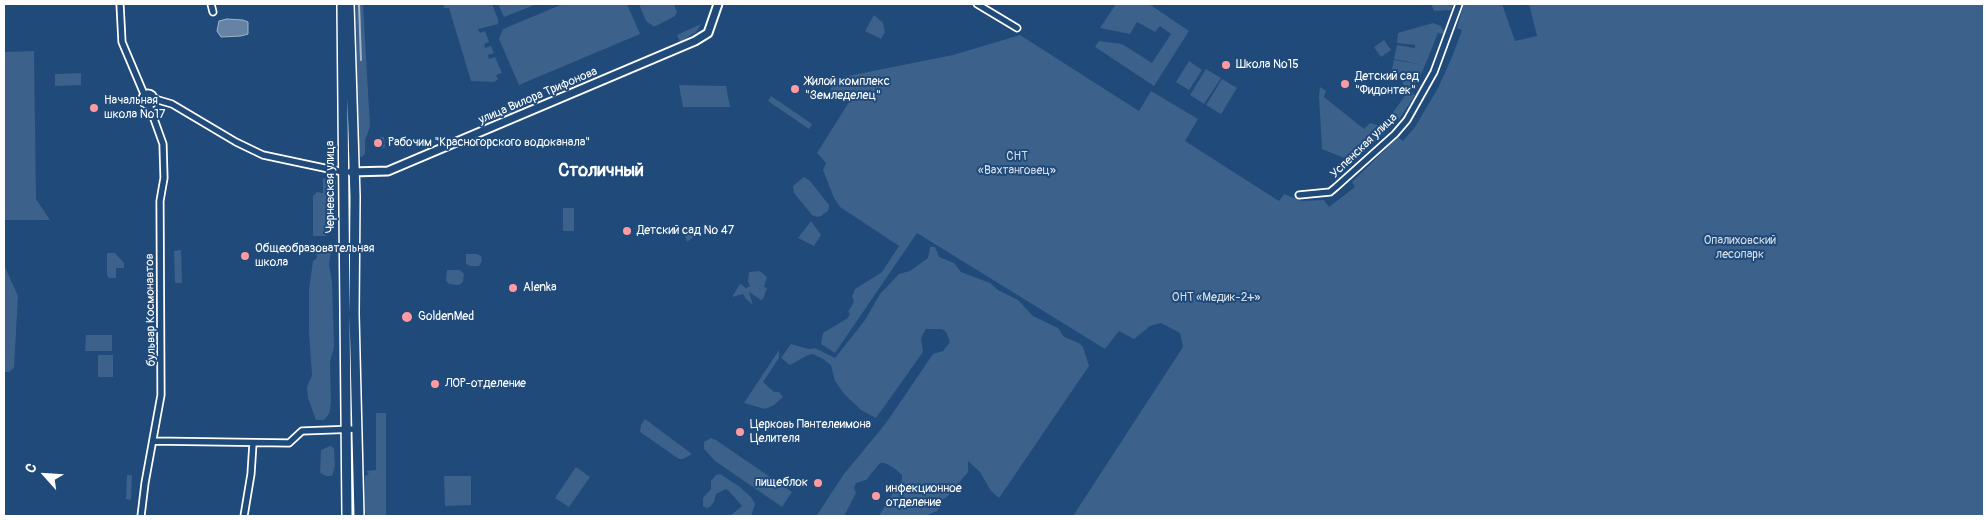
<!DOCTYPE html>
<html>
<head>
<meta charset="utf-8">
<style>
  body { margin:0 }
  #map { position:relative; width:1988px; height:520px; overflow:hidden; background:#1f4a7a; font-family:Pangolin,sans-serif }
  canvas { display:block }
  .frame { position:absolute; inset:0; border:5px solid #fff; pointer-events:none }
  .north { position:absolute; left:20px; top:450px; width:50px; height:50px; -webkit-text-stroke:4px #1f4a7a; paint-order:stroke; rotate:296deg; font-size:14px; font-weight:700; line-height:20px; text-align:center; color:#fff }
  .north::after { content:''; display:block; margin:auto; width:18px; height:22px; background:#fff; clip-path:polygon(50% 0,100% 100%,50% 72%,0 100%) }
</style>
</head>
<body>
<div id="map">
<canvas width="1988" height="520"></canvas>
<div class="frame"></div>
<div class="north">С</div>
</div>
<script>
const context = document.querySelector('canvas').getContext('2d');
context.lineJoin = 'round';
function fill(path, color) {
  context.fillStyle = color;
  context.fill(path, 'evenodd');
}
function toPath(rows) {
  const path = new Path2D();
  for (const r of rows) {
    if (r.length === 3) {
      path.moveTo(r[0] + r[2], r[1]);
      path.arc(r[0], r[1], r[2], 0, 2 * Math.PI);
      continue;
    }
    path.moveTo(r[0], r[1]);
    for (let i = 2; i < r.length; i += 2) path.lineTo(r[i], r[i + 1]);
  }
  return path;
}
function trace(path, color, width, dash) {
  context.strokeStyle = color;
  context.lineWidth = width;
  context.lineCap = dash ? 'butt' : 'round';
  context.setLineDash(dash || []);
  context.stroke(path);
}
function drawText(font, color, halo, rows, align = 'center') {
  context.font = font + ' Pangolin,sans-serif';
  context.lineWidth = 4;
  context.setLineDash([]);
  context.textBaseline = 'middle';
  context.strokeStyle = halo;
  context.fillStyle = color;
  for (const [text, x, y, turn = 0] of rows) {
    context.save();
    context.translate(x, y);
    context.rotate((+turn || 0) * Math.PI / 180);
    context.textAlign = isNaN(turn) ? turn : align;
    if (halo) context.strokeText(text, 0, 0);
    context.fillText(text, 0, 0);
    context.restore();
  }
}
const green = toPath([
  [356,4,363,4,370,127,365,140,365,154,362,157,358,156],
  [444,4,492,4,498,19,498,24,478,29,480,33,485,31,489,42,484,44,485,48,491,46,494,53,488,55,489,59,495,57,502,73,496,75,498,79,494,82,471,81,449,8,444,8],
  [498,4,537,4,504,17],
  [563,4,627,4,640,34,519,85,499,39,503,29],
  [639,4,646,4,647,5,651,4,674,4,677,12,675,16,656,26,653,26,646,21],
  [1116,4,1149,4,1189,31,1154,86,1095,47,1099,41,1122,44,1152,63,1171,34,1160,26,1155,32,1137,22,1130,34,1100,28],
  [1431,4,1453,4,1451,10,1434,11],
  [1464,4,1502,4,1515,41,1537,36,1529,4,1984,4,1984,516,1073,516,1183,347,1180,333,1161,323,1150,326,1134,339,1119,331,1105,349,917,233,835,353,821,344,823,333,848,318,850,313,848,312,854,302,852,296,855,289,882,272,899,246,840,207,834,198,823,170,826,163,817,153,849,102,830,90,838,78,953,55,1020,35,1139,111,1151,91,1198,119,1185,141,1279,201,1284,194,1301,201,1324,200,1329,207,1355,187,1352,182,1398,137,1403,141,1415,127,1438,88,1452,57,1462,30,1457,28],
  [4,12,5,52,34,51,36,199,50,220,4,220],
  [874,15,883,23,885,32,881,39,865,31],
  [1433,23,1441,26,1444,32,1443,34,1438,33,1423,70,1411,92,1415,95,1400,118,1354,162,1322,149,1319,96,1320,87,1326,91,1324,97,1364,129,1370,123,1381,126,1386,122,1407,93,1401,79,1402,76,1392,69,1394,60,1424,65,1394,59,1397,45,1415,48,1415,45,1397,43,1398,33],
  [701,24,696,32,680,42,677,35],
  [1384,40,1391,50,1381,57,1374,47],
  [1189,61,1202,70,1189,90,1176,82],
  [1206,69,1221,78,1204,104,1190,95],
  [81,73,81,85,55,86,55,74],
  [1222,79,1237,88,1221,114,1206,105],
  [679,85,726,86,730,107,683,107],
  [771,96,812,124,809,129,768,101],
  [518,103,520,111,482,127,490,115],
  [379,137,384,137,385,148,375,147,374,141],
  [804,177,810,181,829,205,828,211,821,216,817,217,812,215,794,193,793,186],
  [323,178,336,181,335,228,325,236,313,236,313,196,317,192,323,193],
  [563,208,574,208,574,231,563,231],
  [811,221,821,235,814,246,798,238],
  [687,226,690,227,705,228,687,242,684,232],
  [321,245,331,251,329,264,332,282,334,347,330,362,331,404,329,414,324,420,316,420,308,398,307,387,312,375,309,332,309,289,313,261,317,258,315,247],
  [930,247,935,247,939,257,954,263,961,272,990,283,998,290,1018,300,1033,316,1058,328,1064,337,1079,343,1083,347,1089,366,999,498,991,491,980,472,968,461,968,472,948,496,939,502,940,507,937,511,925,516,880,516,880,514,895,489,902,480,902,475,894,468,885,463,880,463,866,480,856,483,854,488,856,493,844,516,819,516,817,515,844,474,886,423,933,354,943,351,950,342,946,332,942,329,926,329,921,338,923,352,876,418,861,410,845,395,835,381,831,365,823,359,813,354,808,355,790,365,781,358,791,344,809,349,815,348,835,358,865,320,880,294,899,274,910,271,928,258],
  [181,250,182,283,175,283,174,251],
  [107,253,115,253,124,263,124,268,116,268,116,278,109,278,107,275],
  [466,254,477,254,481,256,482,261,479,266,470,266,466,264],
  [4,265,18,296,14,368,9,372,4,372],
  [447,270,460,270,464,274,463,282,459,285,449,284,446,281],
  [760,271,767,277,764,287,767,288,763,299,761,300,749,292,753,305,746,299,743,294,732,297,740,284,746,288,750,286,748,281,749,272],
  [86,335,112,335,112,351,85,351],
  [779,350,779,358,763,382,774,392,779,392,783,397,774,405,765,409,744,403],
  [98,355,113,355,113,377,98,377],
  [376,413,386,413,386,516,367,516,365,512,365,476,369,474,366,471,376,470],
  [645,419,692,454,683,459,679,459,640,432,641,425],
  [711,438,716,440,792,492,782,507,715,461,704,449,704,442],
  [330,446,334,448,335,466,332,476,326,476,320,473,321,450],
  [576,467,590,477,569,507,555,498],
  [720,474,740,487,751,497,755,504,751,516,730,516,742,506,729,491,726,489,716,494,714,502,710,507,706,508,703,506,703,498,711,489,711,481,716,475],
  [127,475,132,475,131,500,126,499],
  [444,476,471,476,471,505,445,506]
]);
const water = toPath([
  [227,19,243,20,248,22,248,34,241,36,221,37,217,31,219,21,227,19]
]);
const stream = toPath([
  [359,4,361,60]
]);
const minor = toPath([
  [120,4,122,42,144,94],
  [211,4,213,12],
  [977,4,1017,28],
  [148,99,6],
  [155,99,172,104,236,142,263,155,343,172],
  [1299,195,1330,192,1336,187,1395,134,1407,120,1434,72,1459,4],
  [153,441,289,443,302,431,356,429],
  [141,516,145,483,161,395,160,201,164,178,163,144,149,105],
  [244,516,251,474,253,443]
]);
const tertiary = toPath([
  [351,172,388,171,695,41,708,33,718,4]
]);
const primary = toPath([
  [342,4,347,516],
  [349,4,355,197,354,314,359,516]
]);
const markers = [
  [1226,65,5,"#ff9aa2"],
  [1345,84,5,"#ff9aa2"],
  [795,89,5,"#ff9aa2"],
  [94,108,5,"#ff9aa2"],
  [378,143,5,"#ff9aa2"],
  [627,231,5,"#ff9aa2"],
  [245,256,5,"#ff9aa2"],
  [513,288,5,"#ff9aa2"],
  [407,317,6,"#ff9aa2"],
  [435,384,5,"#ff9aa2"],
  [740,432,5,"#ff9aa2"],
  [818,483,5,"#ff9aa2"],
  [876,496,5,"#ff9aa2"]
];
const poiNames = [
  ["Школа №15",1236,65],
  ["Детский сад",1355,77],
  ["\"Фидонтек\"",1355,91],
  ["Жилой комплекс",805,82],
  ["\"Земледелец\"",805,96],
  ["Начальная",104,101],
  ["школа №17",104,115],
  ["Рабочим \"Красногорского водоканала\"",388,143],
  ["Детский сад № 47",637,231],
  ["Общеобразовательная",255,249],
  ["школа",255,263],
  ["Alenka",523,288],
  ["GoldenMed",418,317],
  ["ЛОР-отделение",445,384],
  ["Церковь Пантелеимона",750,425],
  ["Целителя",750,439],
  ["пищеблок",808,483,"right"],
  ["инфекционное",886,489],
  ["отделение",886,503]
];
const streetNames = [
  ["улица Вилора Трифонова",538,96,-23],
  ["Успенская улица",1364,146,-44],
  ["Черневская улица",331,187,-90],
  ["бульвар Космонавтов",151,310,-91]
];
const parkNames = [
  ["СНТ",1017,157],
  ["«Вахтанговец»",1017,171],
  ["Опалиховский",1740,241],
  ["лесопарк",1740,255],
  ["ОНТ «Медик-2+»",1216,298]
];
const districtNames = [
  ["Столичный",601,171]
];
fill(green, '#3c618b');
fill(water, '#6583a4');
trace(water, '#a3b5c8', 1);
trace(stream, '#a3b5c8', 2);
trace(minor, '#fff', 9);
trace(tertiary, '#fff', 11);
trace(primary, '#fff', 12);
trace(minor, '#1f4a7a', 5.5);
trace(tertiary, '#1f4a7a', 7);
trace(primary, '#1f4a7a', 9);
for (const [x, y, r, color] of markers) {
  const dot = new Path2D();
  dot.arc(x, y, r, 0, 2 * Math.PI);
  context.fillStyle = color;
  context.fill(dot);
  trace(dot, '#1f4a7a', 2);
}
drawText('12px', '#fff', '#1f4a7a', poiNames, 'left');
drawText('12px', '#fff', '#1f4a7a', streetNames);
drawText('12px', '#d8dfe8', '#1f4a7a', parkNames);
drawText('bold 18px', '#fff', '#1f4a7a', districtNames);
</script>
</body>
</html>
